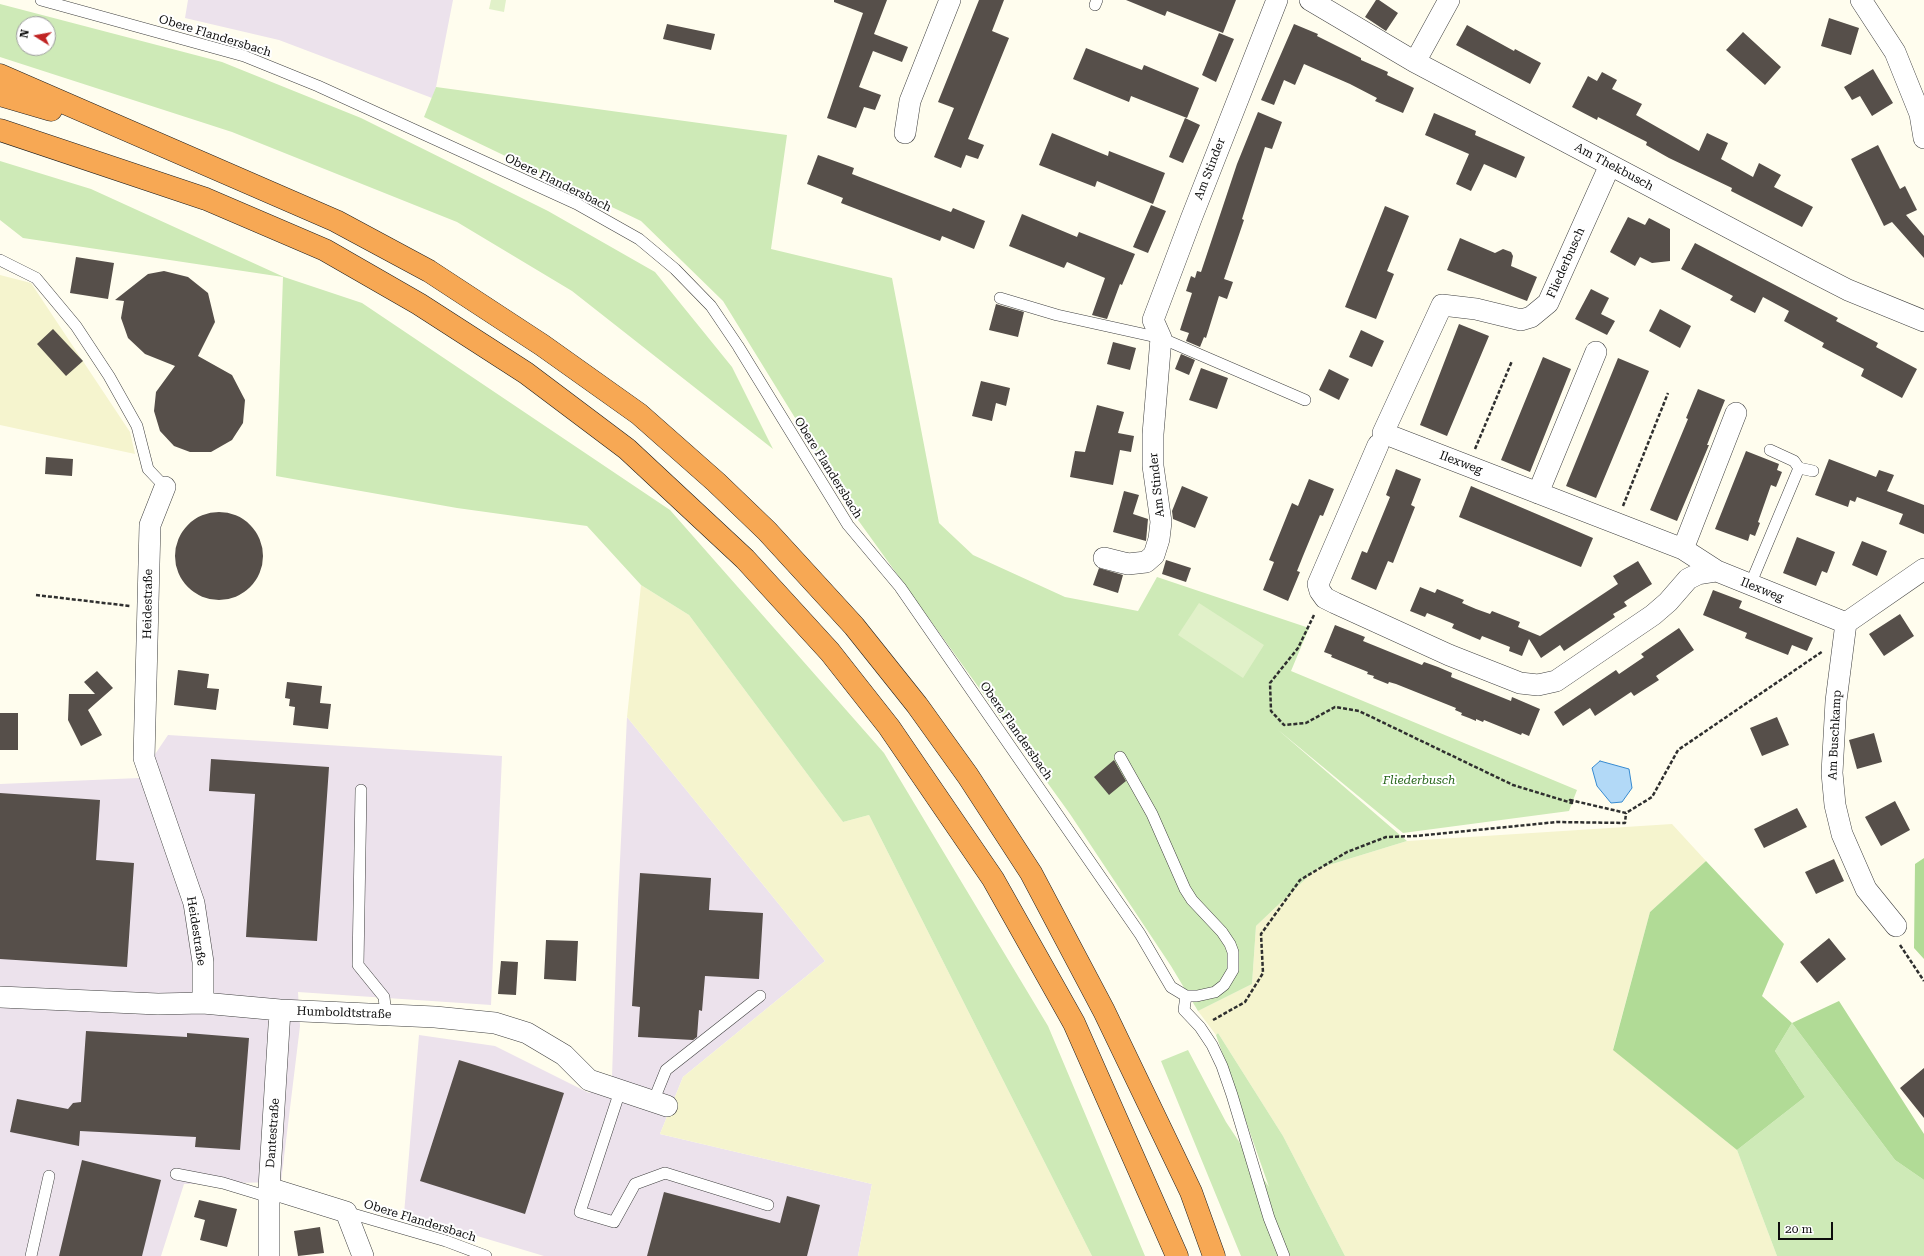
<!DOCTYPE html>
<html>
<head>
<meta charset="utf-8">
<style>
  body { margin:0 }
  #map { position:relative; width:1924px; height:1256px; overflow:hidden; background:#fffdee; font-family:"Roboto Serif",serif }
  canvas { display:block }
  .north { position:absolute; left:16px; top:16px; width:40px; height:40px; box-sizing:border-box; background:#fff; border:1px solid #9e9e9e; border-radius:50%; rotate:281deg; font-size:11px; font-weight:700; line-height:16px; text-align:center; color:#0d0d0d }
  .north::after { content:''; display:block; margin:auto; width:14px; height:18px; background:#c02423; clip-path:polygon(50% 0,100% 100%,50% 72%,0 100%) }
  .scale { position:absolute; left:1778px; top:1222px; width:55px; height:18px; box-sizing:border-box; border:2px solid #0d0d0d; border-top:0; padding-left:5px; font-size:12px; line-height:14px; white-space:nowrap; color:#0d0d0d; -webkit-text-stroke:3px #fff; paint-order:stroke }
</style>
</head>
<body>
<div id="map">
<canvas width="1924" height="1256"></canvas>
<div class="north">N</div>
<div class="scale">20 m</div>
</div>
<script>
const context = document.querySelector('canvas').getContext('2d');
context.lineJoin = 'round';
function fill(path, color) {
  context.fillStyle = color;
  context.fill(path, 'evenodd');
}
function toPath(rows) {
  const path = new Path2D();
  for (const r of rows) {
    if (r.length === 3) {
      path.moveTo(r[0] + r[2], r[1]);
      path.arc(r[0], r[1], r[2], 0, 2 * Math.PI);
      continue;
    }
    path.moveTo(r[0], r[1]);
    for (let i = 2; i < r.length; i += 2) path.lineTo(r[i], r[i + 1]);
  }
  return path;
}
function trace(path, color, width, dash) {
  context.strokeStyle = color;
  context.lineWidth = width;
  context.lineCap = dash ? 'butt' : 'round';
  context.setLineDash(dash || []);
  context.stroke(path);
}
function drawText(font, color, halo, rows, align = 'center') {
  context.font = font + ' "Roboto Serif",serif';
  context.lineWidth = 4;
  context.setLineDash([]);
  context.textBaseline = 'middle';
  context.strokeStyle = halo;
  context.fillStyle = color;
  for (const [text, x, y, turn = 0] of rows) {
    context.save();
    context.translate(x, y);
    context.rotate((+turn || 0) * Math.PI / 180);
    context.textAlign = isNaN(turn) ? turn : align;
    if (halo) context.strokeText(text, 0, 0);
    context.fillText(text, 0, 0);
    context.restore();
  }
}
const industrial = toPath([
  [188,0,453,0,436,87,432,98,279,40,185,18],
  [627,717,825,961,683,1077,660,1134,872,1184,858,1256,544,1256,404,1214,419,1035,495,1046,589,1093,612,1077,618,901],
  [168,735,502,756,491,1005,298,992,300,1026,281,1182,184,1184,161,1256,0,1256,0,784,139,778]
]);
const farmland = toPath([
  [0,275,31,283,130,432,135,454,0,425],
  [641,585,689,615,843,822,869,815,1092,1256,858,1256,872,1184,660,1134,683,1077,825,961,627,717],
  [1672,824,1706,861,1650,912,1613,1049,1737,1150,1777,1256,1345,1256,1283,1136,1218,1033,1216,1035,1198,1011,1252,984,1256,926,1316,869,1407,841]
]);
const green = toPath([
  [0,4,222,62,361,118,548,211,655,272,732,367,773,449,572,291,457,222,232,132,0,57],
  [24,24,48,24,48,48,24,48],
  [436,87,787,135,771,249,892,278,939,523,973,555,1065,597,1138,611,1157,577,1309,628,1291,671,1577,790,1569,811,1403,833,1277,729,1407,841,1316,869,1256,926,1252,984,1198,1011,1171,966,1070,814,858,520,723,301,641,221,424,117],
  [0,161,91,189,284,277,362,303,670,510,884,753,1048,1026,1145,1256,1092,1256,869,815,843,822,689,615,641,585,587,526,457,508,276,476,283,277,23,238,0,220],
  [1792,1023,1895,1160,1924,1180,1924,1256,1777,1256,1737,1150,1805,1097,1775,1051],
  [1218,1033,1283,1136,1345,1256,1241,1256,1161,1061,1188,1050,1226,1122,1269,1187,1216,1035]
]);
const forest = toPath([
  [1924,858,1924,959,1914,948,1915,864],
  [1706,861,1784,944,1762,996,1792,1023,1839,1001,1924,1134,1924,1180,1895,1160,1792,1023,1775,1051,1805,1097,1737,1150,1613,1050,1650,912]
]);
const pitch = toPath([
  [491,0,506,0,504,12,489,9],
  [1199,603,1264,645,1243,678,1178,635]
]);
const water = toPath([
  [1600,761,1629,769,1632,788,1622,802,1611,803,1597,786,1592,768,1600,761]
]);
const building = toPath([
  [834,0,887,0,874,34,908,47,902,62,873,51,859,87,881,95,875,110,864,107,856,128,827,118,863,13,834,2],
  [979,0,1004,0,992,31,1009,38,968,139,984,145,978,159,966,155,961,168,934,157,954,108,938,102],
  [1126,0,1236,0,1223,33,1167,11,1165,16],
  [1376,0,1379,0,1398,13,1386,31,1365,17],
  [1829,18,1859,28,1851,55,1821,46],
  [667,24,715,34,711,50,663,39],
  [1294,24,1318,34,1317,36,1361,58,1361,60,1388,72,1387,75,1414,88,1403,113,1375,101,1377,98,1350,84,1304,64,1295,85,1284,80,1274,105,1261,100],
  [1467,25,1514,51,1515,49,1541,63,1530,84,1456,45],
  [1743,32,1781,67,1765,85,1726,50],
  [1219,33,1234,39,1216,82,1202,75],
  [1086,48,1142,70,1144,65,1199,88,1187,118,1131,96,1129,102,1073,79],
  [1873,69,1893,103,1872,116,1860,96,1852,100,1844,87],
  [1602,72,1617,80,1612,89,1642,104,1636,115,1699,151,1707,133,1728,143,1721,159,1753,177,1759,163,1781,175,1774,187,1813,207,1802,227,1731,191,1732,188,1669,158,1646,145,1647,142,1598,117,1597,120,1572,107,1588,76,1597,81],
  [1258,112,1282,122,1272,149,1265,147,1242,219,1244,220,1224,279,1233,282,1227,299,1219,296,1206,338,1204,337,1200,347,1186,341,1189,333,1180,330,1192,293,1186,291,1191,276,1195,278,1197,271,1201,272,1237,164],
  [1434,113,1476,131,1475,135,1525,157,1516,178,1484,164,1471,191,1456,184,1469,154,1425,135],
  [1185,118,1200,125,1183,163,1169,157],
  [1052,133,1108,156,1109,151,1165,173,1153,204,1097,181,1095,187,1039,165],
  [1878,145,1900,189,1905,186,1917,210,1906,215,1924,236,1924,258,1892,222,1884,226,1851,159],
  [818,155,854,168,852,174,951,212,953,208,985,221,974,249,942,236,940,241,841,203,843,198,807,184],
  [1151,205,1166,211,1148,253,1133,247],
  [1385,206,1409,216,1387,271,1394,274,1376,319,1345,307],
  [1022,214,1077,237,1079,232,1135,254,1122,285,1120,284,1107,319,1092,315,1105,278,1067,262,1064,268,1009,246],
  [1628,217,1645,225,1649,218,1670,229,1670,261,1652,263,1640,257,1635,266,1610,252],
  [1460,238,1495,253,1503,249,1511,252,1513,256,1511,266,1537,277,1527,301,1447,270],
  [1695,243,1838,318,1836,321,1878,343,1876,347,1917,369,1902,398,1861,376,1864,369,1822,347,1824,343,1784,321,1789,311,1763,297,1755,313,1730,300,1733,296,1681,269],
  [76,257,114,263,108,299,70,293],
  [164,271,188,277,208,293,215,322,198,356,232,375,245,400,243,423,232,440,211,452,190,452,174,446,160,431,154,411,156,392,175,366,145,354,128,338,121,318,124,301,115,300,148,274],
  [1591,289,1609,298,1601,314,1615,321,1607,335,1575,319],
  [996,304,1024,312,1018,337,989,330],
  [1660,309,1691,326,1680,348,1649,331],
  [1459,324,1489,336,1447,436,1420,425],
  [53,329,83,361,66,376,37,344],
  [1361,330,1384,341,1372,367,1349,357],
  [1113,342,1136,348,1130,370,1107,364],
  [1181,354,1195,360,1189,375,1175,369],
  [1543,357,1571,369,1530,472,1501,460],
  [1618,358,1649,371,1596,498,1566,486],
  [1201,368,1228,378,1217,409,1189,400],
  [1329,369,1349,379,1339,400,1319,390],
  [981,381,1010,388,1006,406,996,403,992,421,972,416],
  [1698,389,1725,400,1707,445,1709,445,1677,521,1650,510,1688,419,1686,418],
  [1097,405,1124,412,1118,433,1134,436,1131,452,1120,450,1113,485,1070,477,1075,451,1085,452],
  [1746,451,1779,464,1777,470,1782,472,1776,487,1771,485,1758,522,1760,523,1755,536,1750,534,1748,541,1715,529],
  [46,457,73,459,72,476,45,474],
  [1829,459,1876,477,1879,470,1894,475,1887,491,1924,505,1924,534,1899,524,1903,514,1857,497,1855,502,1850,500,1848,507,1815,495],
  [1396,469,1421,479,1411,505,1415,507,1402,540,1393,563,1388,561,1376,590,1351,579,1362,551,1367,553,1390,497,1386,495],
  [1309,479,1334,489,1323,516,1320,515,1303,556,1297,571,1300,572,1288,601,1263,590,1274,562,1269,560,1292,503,1298,506],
  [1182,486,1208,497,1195,528,1173,519,1172,511],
  [1471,486,1593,538,1581,567,1459,517],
  [1124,491,1139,495,1133,514,1148,519,1146,541,1113,532],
  [219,556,44],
  [1797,537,1835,552,1827,573,1822,571,1816,586,1783,573],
  [1862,541,1887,551,1877,576,1852,565],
  [1166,560,1191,568,1186,582,1162,574],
  [1638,561,1652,584,1624,602,1627,606,1613,614,1615,617,1564,651,1560,645,1541,658,1529,639,1522,656,1509,651,1510,647,1482,636,1480,640,1452,628,1454,624,1427,613,1425,617,1410,611,1420,587,1435,593,1437,589,1464,600,1462,603,1476,609,1490,614,1492,611,1520,622,1518,627,1540,636,1618,584,1613,576],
  [1099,568,1123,575,1118,593,1093,585],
  [1713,590,1742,601,1739,608,1813,638,1807,651,1792,645,1788,655,1745,638,1747,633,1703,615],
  [1900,614,1914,636,1884,656,1869,634],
  [1335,625,1365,637,1363,641,1422,665,1424,662,1438,667,1452,673,1451,677,1511,701,1512,697,1540,709,1529,736,1522,733,1521,735,1484,720,1483,722,1476,719,1476,721,1469,718,1461,715,1462,713,1455,710,1456,708,1396,684,1389,682,1388,684,1373,678,1374,676,1367,674,1368,672,1331,657,1332,655,1324,652],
  [1679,628,1694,650,1656,676,1659,680,1634,696,1631,692,1595,716,1590,708,1563,726,1554,712,1616,670,1619,674,1644,657,1641,654],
  [178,670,209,674,207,688,219,689,216,710,174,705],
  [97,671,113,688,88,710,102,735,81,746,68,720,69,694,95,694,84,682],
  [287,682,322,686,320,703,331,704,328,729,293,725,295,707,289,706,290,699,285,698],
  [0,713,18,713,18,750,0,750],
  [1777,717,1789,745,1762,756,1750,728],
  [1874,733,1882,762,1857,769,1849,740],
  [211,759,329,767,317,941,246,937,255,794,209,791],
  [1114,760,1126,781,1109,795,1094,777],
  [0,793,100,800,96,860,134,863,127,967,0,959],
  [1895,801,1910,830,1881,846,1865,817],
  [1797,808,1807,827,1764,848,1754,829],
  [1834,859,1844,881,1816,894,1805,872],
  [640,873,711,878,709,910,763,913,759,979,705,976,702,1011,699,1010,697,1037,693,1040,638,1037,640,1007,632,1006],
  [1829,938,1846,959,1817,983,1800,962],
  [546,940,578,941,576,981,544,979],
  [501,961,518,962,516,995,498,994],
  [86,1031,187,1037,187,1033,249,1038,240,1150,195,1147,196,1137,80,1131,79,1146,10,1132,17,1099,68,1109,73,1103,81,1102],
  [459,1060,564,1093,525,1214,420,1181],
  [1924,1068,1924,1118,1900,1088],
  [82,1160,161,1180,142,1256,59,1256],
  [664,1192,780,1223,787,1196,820,1205,807,1256,647,1256],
  [199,1200,237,1209,227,1247,200,1240,205,1220,194,1217],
  [320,1227,324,1253,298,1256,294,1231]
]);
const path = toPath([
  [1475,449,1512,361],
  [1623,506,1668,393],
  [36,595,130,606],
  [1314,615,1298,648,1270,683,1271,711,1284,725,1306,723,1335,707,1359,711,1513,785,1572,803,1570,800,1626,813,1652,797,1678,750,1823,651],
  [1900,945,1924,981],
  [1213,1020,1245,1002,1263,973,1261,934,1300,880,1347,852,1386,837,1416,836,1557,822,1625,823,1626,813]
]);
const lane = toPath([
  [41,0,244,56,318,86,577,204,639,239,675,269,711,306,738,346,848,525,900,587,1140,934,1171,987,1186,996,1197,996,1215,992,1224,985,1233,970,1233,952,1230,944,1222,932,1192,900,1185,889,1152,814,1120,757],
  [1095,5,1097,0],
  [0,260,36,278,76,326,109,376,137,426,148,469,165,487],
  [1000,298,1057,315,1161,338,1305,400],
  [1799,468,1813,471],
  [1750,585,1799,468,1794,461,1770,450],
  [361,790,358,965,384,997,386,1015],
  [1186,996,1184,1010,1200,1027,1212,1045,1222,1066,1232,1095,1269,1218,1284,1256],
  [620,1091,580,1212,614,1222,635,1184,665,1173,768,1205],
  [653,1102,666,1070,760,996],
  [176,1174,223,1183,269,1197],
  [346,1212,446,1241,486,1256],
  [31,1256,49,1176]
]);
const street = toPath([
  [1310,0,1415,62,1811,271,1848,290,1924,321],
  [1861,0,1895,52,1920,114,1924,138],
  [1415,62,1449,0],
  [905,133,910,101,950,0],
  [1610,165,1548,303,1531,317,1521,320,1476,309,1442,305,1383,433,1683,549,1717,571,1846,623],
  [1378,445,1318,584,1320,591,1325,598,1335,603,1449,655,1520,683,1538,685,1556,681,1653,615,1668,602,1688,579,1698,574,1717,571],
  [165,487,150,525,144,758,194,903,203,962,203,1003],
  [1538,493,1596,352],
  [1683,549,1736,413],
  [1104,558,1128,564,1146,562,1154,555,1159,539,1161,522,1153,466,1153,434,1161,338,1153,320,1191,219,1277,0],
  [1896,926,1866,889,1842,834,1835,805,1832,773,1836,701,1846,623,1924,569],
  [0,997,158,1004,203,1003,280,1010,435,1017,495,1023,527,1033,564,1055,589,1080,667,1106],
  [269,1188,346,1212,363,1256],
  [269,1256,269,1188,280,1010]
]);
const highway = toPath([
  [0,75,336,221,429,271,542,345,639,414,716,482,767,531,854,626,917,705,968,776,1031,873,1104,1011,1191,1192,1214,1256],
  [0,95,51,110],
  [0,130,206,199,325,250,419,304,526,373,627,449,745,559,830,652,889,727,993,879,1074,1023,1177,1256]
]);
const streetNames = [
  ["Obere Flandersbach",215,36,17],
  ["Am Thekbusch",1614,167,28],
  ["Am Stinder",1210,169,-69],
  ["Obere Flandersbach",558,183,26],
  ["Fliederbusch",1566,263,-66],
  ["Ilexweg",1461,463,21],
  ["Obere Flandersbach",828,468,58],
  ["Am Stinder",1157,485,-96],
  ["Ilexweg",1762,590,22],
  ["Heidestraße",148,604,-89],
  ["Obere Flandersbach",1016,731,55],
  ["Am Buschkamp",1835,735,-87],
  ["Heidestraße",196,931,81],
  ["Humboldtstraße",344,1013,2],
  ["Dantestraße",273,1133,-86],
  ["Obere Flandersbach",420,1221,17]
];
const parkNames = [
  ["Fliederbusch",1419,780]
];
fill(industrial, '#ece2ec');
fill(farmland, '#f5f4ce');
fill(green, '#ceeab7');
fill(forest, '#b1db96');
fill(pitch, '#e1f1c9');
fill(water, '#b2d9f7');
trace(water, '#378ad0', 1);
fill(building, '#564f4a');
trace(lane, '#404040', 12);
trace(street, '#404040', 22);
trace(highway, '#1e1e1e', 23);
trace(path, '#2f2f2f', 2.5, [4, 2]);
trace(lane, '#fff', 11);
trace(street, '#fff', 21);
trace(highway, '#f7a854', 22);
drawText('12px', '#0d0d0d', '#fff', streetNames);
drawText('italic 12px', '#28671c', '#fff', parkNames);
</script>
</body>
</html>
